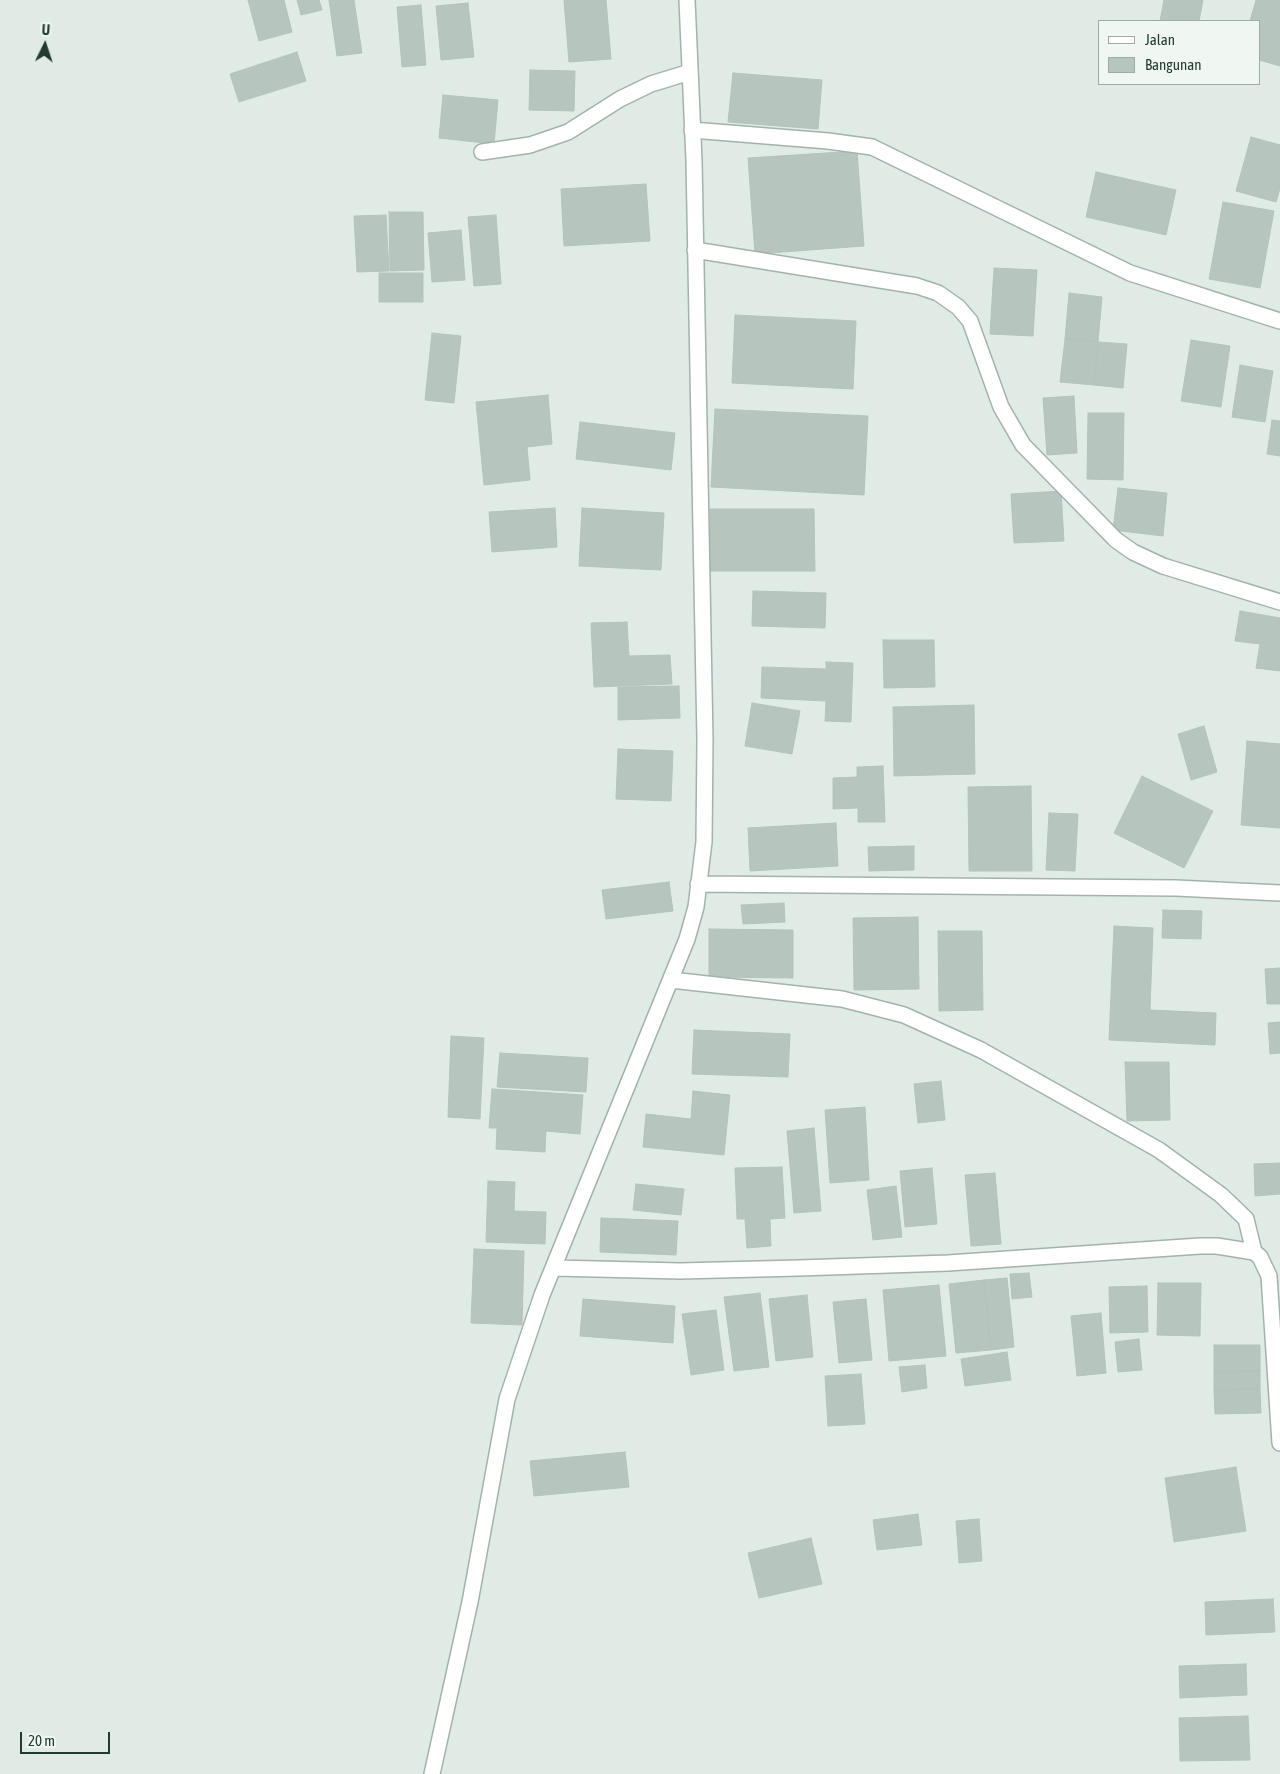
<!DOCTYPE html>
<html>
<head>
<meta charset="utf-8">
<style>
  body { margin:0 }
  #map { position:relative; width:1280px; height:1774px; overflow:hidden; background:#e0ebe5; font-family:"Asap Condensed",sans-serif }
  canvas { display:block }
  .legend { position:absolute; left:1098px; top:20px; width:162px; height:65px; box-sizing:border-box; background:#f0f7f3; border:1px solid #9daca5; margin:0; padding:6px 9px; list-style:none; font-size:15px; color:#213b31 }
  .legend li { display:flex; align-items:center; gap:10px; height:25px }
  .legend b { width:25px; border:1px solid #9daca5 }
  .north { position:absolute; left:20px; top:20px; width:50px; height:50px; -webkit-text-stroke:4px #f0f7f3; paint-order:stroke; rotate:4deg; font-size:14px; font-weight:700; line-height:20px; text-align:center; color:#213b31 }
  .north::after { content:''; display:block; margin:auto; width:18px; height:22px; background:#213b31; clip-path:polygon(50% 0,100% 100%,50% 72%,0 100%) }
  .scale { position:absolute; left:20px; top:1732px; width:90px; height:22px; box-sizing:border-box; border:2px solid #213b31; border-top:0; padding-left:6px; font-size:15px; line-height:18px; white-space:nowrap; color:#213b31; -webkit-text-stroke:4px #f0f7f3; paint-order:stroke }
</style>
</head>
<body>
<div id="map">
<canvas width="1280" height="1774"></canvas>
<ul class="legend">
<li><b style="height:6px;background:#fff"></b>Jalan</li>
<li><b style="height:14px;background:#b6c5bd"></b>Bangunan</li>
</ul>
<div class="north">U</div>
<div class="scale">20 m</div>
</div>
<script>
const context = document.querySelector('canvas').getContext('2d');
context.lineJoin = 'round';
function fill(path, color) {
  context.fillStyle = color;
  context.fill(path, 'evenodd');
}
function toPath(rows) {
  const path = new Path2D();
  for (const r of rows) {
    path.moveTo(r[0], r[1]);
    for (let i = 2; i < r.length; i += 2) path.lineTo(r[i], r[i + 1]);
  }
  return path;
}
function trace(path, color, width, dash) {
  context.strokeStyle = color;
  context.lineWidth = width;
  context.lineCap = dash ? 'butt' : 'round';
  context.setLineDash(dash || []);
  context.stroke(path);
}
const building = toPath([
  [248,0,284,0,292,32,259,41,248,0],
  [297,0,319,0,322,10,301,15,297,0],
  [329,0,354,0,362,53,337,56,329,0],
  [564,0,606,0,611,59,569,62,564,0],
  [1164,0,1203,0,1199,21,1160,21,1164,0],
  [1256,0,1280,0,1280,66,1259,60,1259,21,1250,21,1256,0],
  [468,3,474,57,441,60,436,6,468,3],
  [421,5,426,65,402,67,397,7,421,5],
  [297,52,306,81,239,102,230,74,297,52],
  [530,70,575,71,574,111,529,110,530,70],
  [733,73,822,80,818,129,728,122,733,73],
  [443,95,498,100,494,144,439,138,443,95],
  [1251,137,1280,145,1280,188,1276,202,1236,191,1251,137],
  [857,151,864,246,755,254,748,158,857,151],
  [1096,172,1176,190,1166,235,1086,217,1096,172],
  [646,184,650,241,564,246,561,189,646,184],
  [1223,202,1274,211,1260,288,1209,279,1223,202],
  [389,212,423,212,424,270,390,271,389,212],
  [386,215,389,271,357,272,354,216,386,215],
  [496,215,501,284,474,286,468,217,496,215],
  [461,230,465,280,432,282,428,233,461,230],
  [994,268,1037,270,1033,336,990,334,994,268],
  [379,273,423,273,423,302,379,302,379,273],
  [1069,293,1102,297,1098,342,1065,339,1069,293],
  [735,315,856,321,853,389,732,383,735,315],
  [432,333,461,336,454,403,425,400,432,333],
  [1065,339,1098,342,1094,385,1060,382,1065,339],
  [1191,340,1230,346,1221,407,1181,401,1191,340],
  [1098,342,1127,344,1123,388,1094,385,1098,342],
  [1240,365,1273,371,1265,422,1232,417,1240,365],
  [548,395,552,444,527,447,530,480,484,485,476,402,548,395],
  [1074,396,1077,453,1047,455,1043,398,1074,396],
  [715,409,868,416,864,495,711,487,715,409],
  [1088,413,1124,413,1123,480,1087,479,1088,413],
  [1272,420,1280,421,1280,456,1267,454,1272,420],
  [580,422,675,433,671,470,576,459,580,422],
  [1118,488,1167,493,1163,536,1113,530,1118,488],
  [1061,491,1064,541,1014,543,1011,494,1061,491],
  [555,508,557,547,492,552,489,512,555,508],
  [582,508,664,513,661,570,579,566,582,508],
  [710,509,814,509,815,571,710,571,710,509],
  [753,591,826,593,825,628,752,626,753,591],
  [1240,611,1280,618,1280,671,1256,668,1260,644,1235,641,1240,611],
  [627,622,629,656,670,655,672,684,594,687,591,623,627,622],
  [883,640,934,640,935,687,884,688,883,640],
  [826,662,853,663,851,722,825,721,826,701,761,698,762,667,826,669,826,662],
  [679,686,680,718,618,720,618,687,679,686],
  [752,703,800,711,792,754,745,746,752,703],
  [974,705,975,774,894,776,893,707,974,705],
  [1204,726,1217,772,1191,780,1178,734,1204,726],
  [1247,741,1280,744,1280,828,1241,825,1247,741],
  [618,749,673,751,671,801,616,799,618,749],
  [883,766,885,822,858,822,858,808,833,809,833,778,857,777,857,767,883,766],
  [1142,776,1213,811,1184,868,1114,833,1142,776],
  [1031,786,1032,871,969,871,968,787,1031,786],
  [1049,813,1078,814,1075,871,1046,870,1049,813],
  [836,823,838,866,750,871,748,828,836,823],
  [914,846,914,870,869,871,868,847,914,846],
  [669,882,673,911,606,919,602,890,669,882],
  [784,903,785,922,743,924,741,905,784,903],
  [1163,910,1202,911,1201,939,1162,938,1163,910],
  [918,917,919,989,854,990,853,918,918,917],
  [1114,926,1153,928,1150,1010,1216,1013,1215,1045,1109,1040,1114,926],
  [709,929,793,930,793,978,709,977,709,929],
  [938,931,982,931,983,1010,939,1011,938,931],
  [1280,968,1280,1004,1267,1004,1265,969,1280,968],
  [1280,1022,1280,1053,1270,1054,1268,1023,1280,1022],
  [694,1030,790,1034,788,1077,692,1074,694,1030],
  [451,1036,484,1038,480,1119,448,1117,451,1036],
  [500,1053,588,1058,586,1092,497,1087,500,1053],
  [1125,1062,1169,1062,1170,1120,1127,1121,1125,1062],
  [941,1081,945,1120,918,1123,914,1084,941,1081],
  [492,1089,583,1095,580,1134,546,1131,545,1152,496,1149,497,1128,489,1128,492,1089],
  [693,1091,730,1095,724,1155,643,1147,646,1114,691,1119,693,1091],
  [865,1107,869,1180,830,1183,825,1110,865,1107],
  [814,1128,821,1211,794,1213,787,1131,814,1128],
  [1280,1163,1280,1194,1255,1196,1254,1164,1280,1163],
  [782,1167,785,1218,770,1219,771,1246,747,1248,745,1219,737,1219,735,1168,782,1167],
  [932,1168,937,1224,905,1227,900,1171,932,1168],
  [995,1173,1001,1244,971,1246,965,1175,995,1173],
  [488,1181,515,1182,514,1211,546,1212,545,1244,486,1242,488,1181],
  [636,1184,684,1189,681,1215,633,1210,636,1184],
  [896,1186,902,1237,873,1240,867,1190,896,1186],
  [601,1218,678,1221,676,1255,600,1252,601,1218],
  [474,1249,524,1251,522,1325,471,1323,474,1249],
  [1029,1273,1032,1297,1012,1299,1010,1274,1029,1273],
  [1007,1278,1014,1347,991,1350,984,1280,1007,1278],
  [984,1280,991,1350,956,1353,949,1284,984,1280],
  [1158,1283,1201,1283,1200,1336,1157,1335,1158,1283],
  [939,1285,946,1356,889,1361,883,1290,939,1285],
  [1147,1286,1148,1332,1110,1333,1109,1287,1147,1286],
  [760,1293,769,1367,734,1371,724,1297,760,1293],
  [807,1295,813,1357,776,1361,769,1299,807,1295],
  [583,1299,675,1306,673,1343,580,1336,583,1299],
  [866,1299,872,1360,839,1363,833,1302,866,1299],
  [716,1310,724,1370,691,1375,682,1314,716,1310],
  [1101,1313,1106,1373,1077,1376,1071,1316,1101,1313],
  [1139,1339,1142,1370,1118,1372,1115,1342,1139,1339],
  [1214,1345,1260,1345,1260,1371,1214,1372,1214,1345],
  [1007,1352,1011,1380,965,1386,961,1359,1007,1352],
  [925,1365,927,1388,902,1392,899,1367,925,1365],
  [1260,1371,1260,1389,1214,1390,1214,1372,1260,1371],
  [861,1374,865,1424,828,1426,825,1376,861,1374],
  [1260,1389,1261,1413,1215,1414,1214,1390,1260,1389],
  [625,1452,629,1487,534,1496,530,1461,625,1452],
  [1236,1467,1246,1531,1174,1542,1165,1478,1236,1467],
  [918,1514,922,1545,877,1550,873,1520,918,1514],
  [979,1519,982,1561,959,1563,956,1521,979,1519],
  [811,1538,822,1584,759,1598,748,1553,811,1538],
  [1273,1599,1275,1632,1206,1635,1205,1602,1273,1599],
  [1246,1664,1247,1695,1180,1698,1179,1666,1246,1664],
  [1248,1716,1250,1760,1180,1761,1179,1718,1248,1716]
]);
const minor = toPath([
  [692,130,828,141,872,147,1130,273,1280,321],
  [482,152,530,145,568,132,620,99,651,84,690,72],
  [695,250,917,286,938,293,958,307,970,321,1001,407,1023,445,1116,540,1133,552,1163,566,1280,602],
  [698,884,1176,888,1280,893],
  [671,980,842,999,904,1015,981,1050,1159,1150,1221,1195,1246,1219,1254,1252],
  [554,1268,680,1271,799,1268,948,1263,1200,1246,1217,1246,1254,1252,1260,1257,1269,1276,1280,1443],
  [432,1774,470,1602,507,1399,542,1295,687,939,696,907,704,842,705,740,694,160,687,0]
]);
fill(building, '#b6c5bd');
trace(building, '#b3c4bb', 1);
trace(minor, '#a3b3ab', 18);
trace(minor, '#fff', 15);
</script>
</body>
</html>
